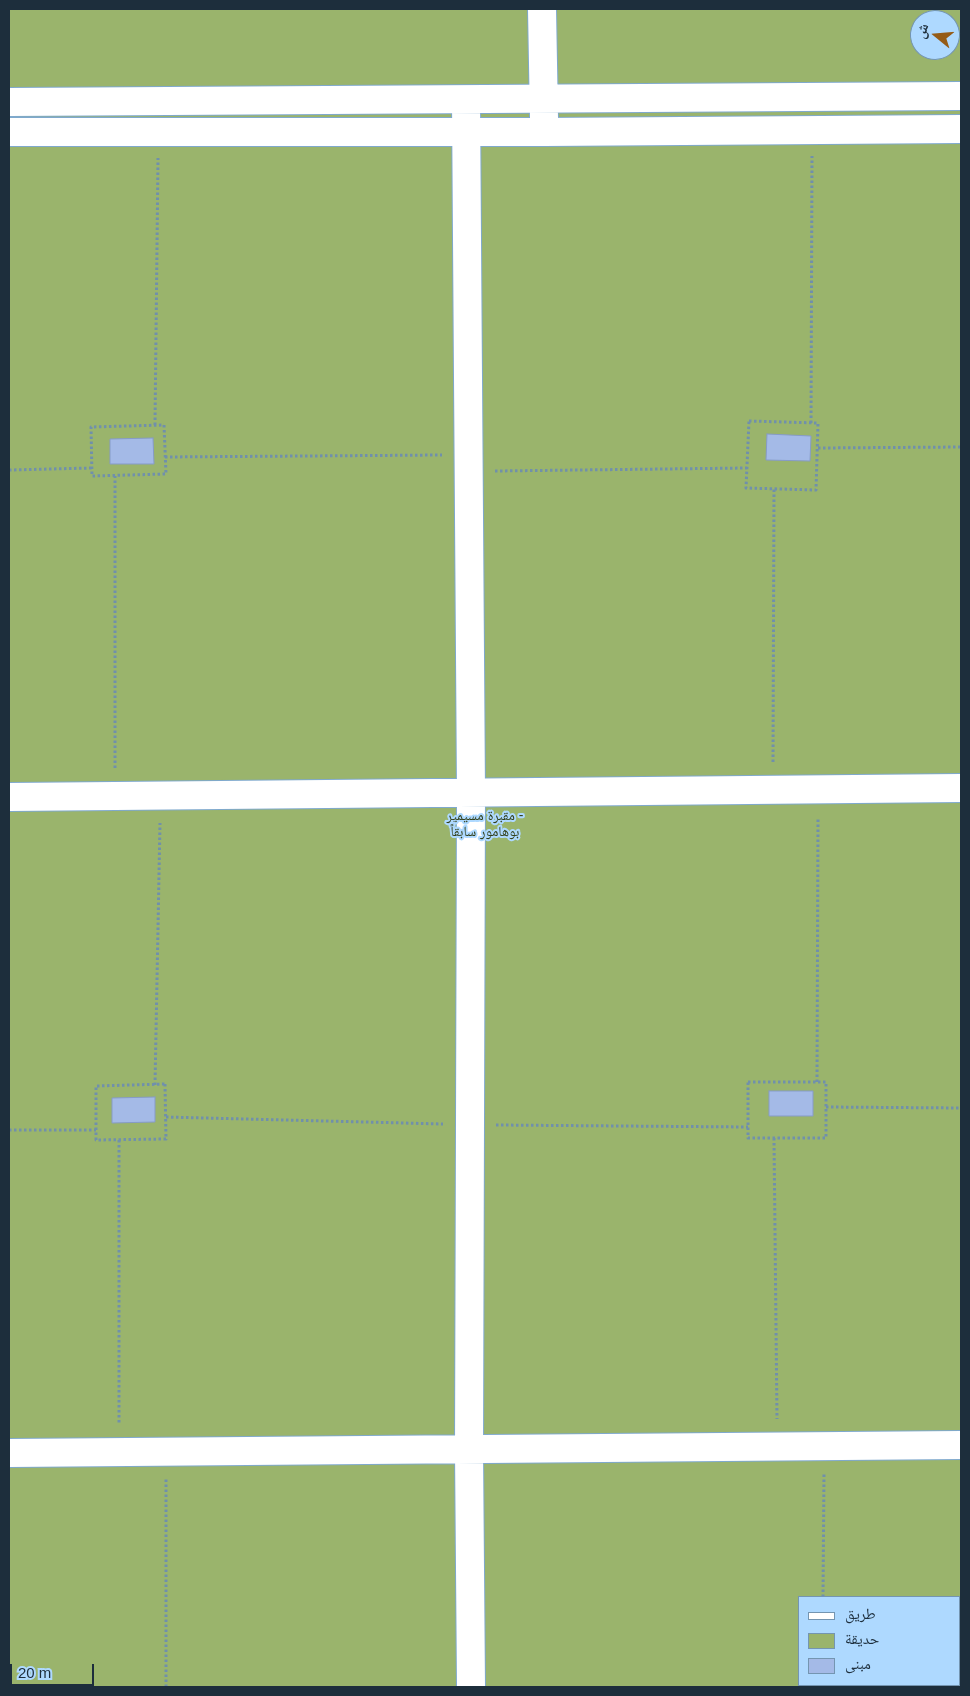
<!DOCTYPE html>
<html>
<head>
<meta charset="utf-8">
<style>
  body { margin:0 }
  #map { position:relative; width:970px; height:1696px; overflow:hidden; background:#aed9ff; font-family:Arial,"Noto Naskh Arabic",sans-serif }
  canvas { display:block }
  .frame { position:absolute; inset:0; border:10px solid #1d2e3c; pointer-events:none }
  .legend { position:absolute; left:798px; top:1596px; width:162px; height:90px; box-sizing:border-box; background:#aed9ff; border:1px solid #7495b1; margin:0; padding:6px 9px; list-style:none; font-size:15px; color:#1d2e3c }
  .legend li { display:flex; align-items:center; gap:10px; height:25px }
  .legend b { width:25px; border:1px solid #7495b1 }
  .north { position:absolute; left:910px; top:10px; width:50px; height:50px; box-sizing:border-box; background:#aed9ff; border:1px solid #7495b1; border-radius:50%; rotate:287deg; font-size:14px; font-weight:700; line-height:20px; text-align:center; color:#1d2e3c }
  .north::after { content:''; display:block; margin:auto; width:18px; height:22px; background:#955c18; clip-path:polygon(50% 0,100% 100%,50% 72%,0 100%) }
  .scale { position:absolute; left:10px; top:1664px; width:84px; height:22px; box-sizing:border-box; border:2px solid #1d2e3c; border-top:0; padding-left:6px; font-size:15px; line-height:18px; white-space:nowrap; color:#1d2e3c; -webkit-text-stroke:4px #aed9ff; paint-order:stroke }
</style>
</head>
<body>
<div id="map">
<canvas width="970" height="1696"></canvas>
<div class="frame"></div>
<ul class="legend">
<li><b style="height:6px;background:#fff"></b>طريق</li>
<li><b style="height:14px;background:#9ab46c"></b>حديقة</li>
<li><b style="height:14px;background:#a4bae7"></b>مبنى</li>
</ul>
<div class="north">ش</div>
<div class="scale">20 m</div>
</div>
<script>
const context = document.querySelector('canvas').getContext('2d');
context.lineJoin = 'round';
function fill(path, color) {
  context.fillStyle = color;
  context.fill(path, 'evenodd');
}
function toPath(rows) {
  const path = new Path2D();
  for (const r of rows) {
    path.moveTo(r[0], r[1]);
    for (let i = 2; i < r.length; i += 2) path.lineTo(r[i], r[i + 1]);
  }
  return path;
}
function trace(path, color, width, dash) {
  context.strokeStyle = color;
  context.lineWidth = width;
  context.lineCap = dash ? 'butt' : 'round';
  context.setLineDash(dash || []);
  context.stroke(path);
}
function drawText(font, color, halo, rows, align = 'center') {
  context.font = font + ' Arial,"Noto Naskh Arabic",sans-serif';
  context.lineWidth = 4;
  context.setLineDash([]);
  context.textBaseline = 'middle';
  context.strokeStyle = halo;
  context.fillStyle = color;
  for (const [text, x, y, turn = 0] of rows) {
    context.save();
    context.translate(x, y);
    context.rotate((+turn || 0) * Math.PI / 180);
    context.textAlign = isNaN(turn) ? turn : align;
    if (halo) context.strokeText(text, 0, 0);
    context.fillText(text, 0, 0);
    context.restore();
  }
}
const green = toPath([
  [9,9,961,9,961,1687,9,1687],
  [920,20,950,20,950,50,920,50],
  [799,1597,959,1597,959,1685,799,1685]
]);
const building = toPath([
  [767,434,811,436,810,461,766,460,767,434],
  [153,438,154,464,110,464,110,439,153,438],
  [769,1091,813,1091,813,1116,769,1116,769,1091],
  [155,1097,155,1122,112,1123,112,1098,155,1097]
]);
const path = toPath([
  [749,421,818,423,816,490,746,488,749,421],
  [811,423,812,156],
  [155,425,158,158],
  [164,425,166,474,92,476,91,427,164,425],
  [818,448,961,447],
  [165,457,442,455],
  [9,470,92,468],
  [495,471,747,468],
  [773,762,774,489],
  [115,768,115,476],
  [748,1082,826,1082,826,1138,748,1138,748,1082],
  [817,1082,818,818],
  [165,1084,166,1139,96,1140,96,1086,165,1084],
  [155,1085,160,823],
  [826,1107,961,1108],
  [166,1117,443,1124],
  [496,1125,748,1127],
  [9,1130,96,1130],
  [774,1138,777,1419],
  [119,1140,119,1424],
  [823,1597,824,1473],
  [166,1687,166,1478],
  [822,1687,823,1685]
]);
const minor = toPath([
  [542,9,544,118],
  [466,100,471,793,469,1450,471,1687],
  [9,102,961,96],
  [9,132,544,132,961,129],
  [9,797,961,788],
  [9,1453,961,1445]
]);
const parkNames = [
  ["مقبرة مسيمير -",485,816],
  ["بوهامور سابقاً",485,832]
];
fill(green, '#9ab46c');
fill(building, '#a4bae7');
trace(building, '#869bc7', 1);
trace(minor, '#7fa9cd', 30);
trace(path, '#7090ab', 3, [2.5, 2.5]);
trace(minor, '#fff', 28);
drawText('14px', '#323f19', '#aed9ff', parkNames);
</script>
</body>
</html>
